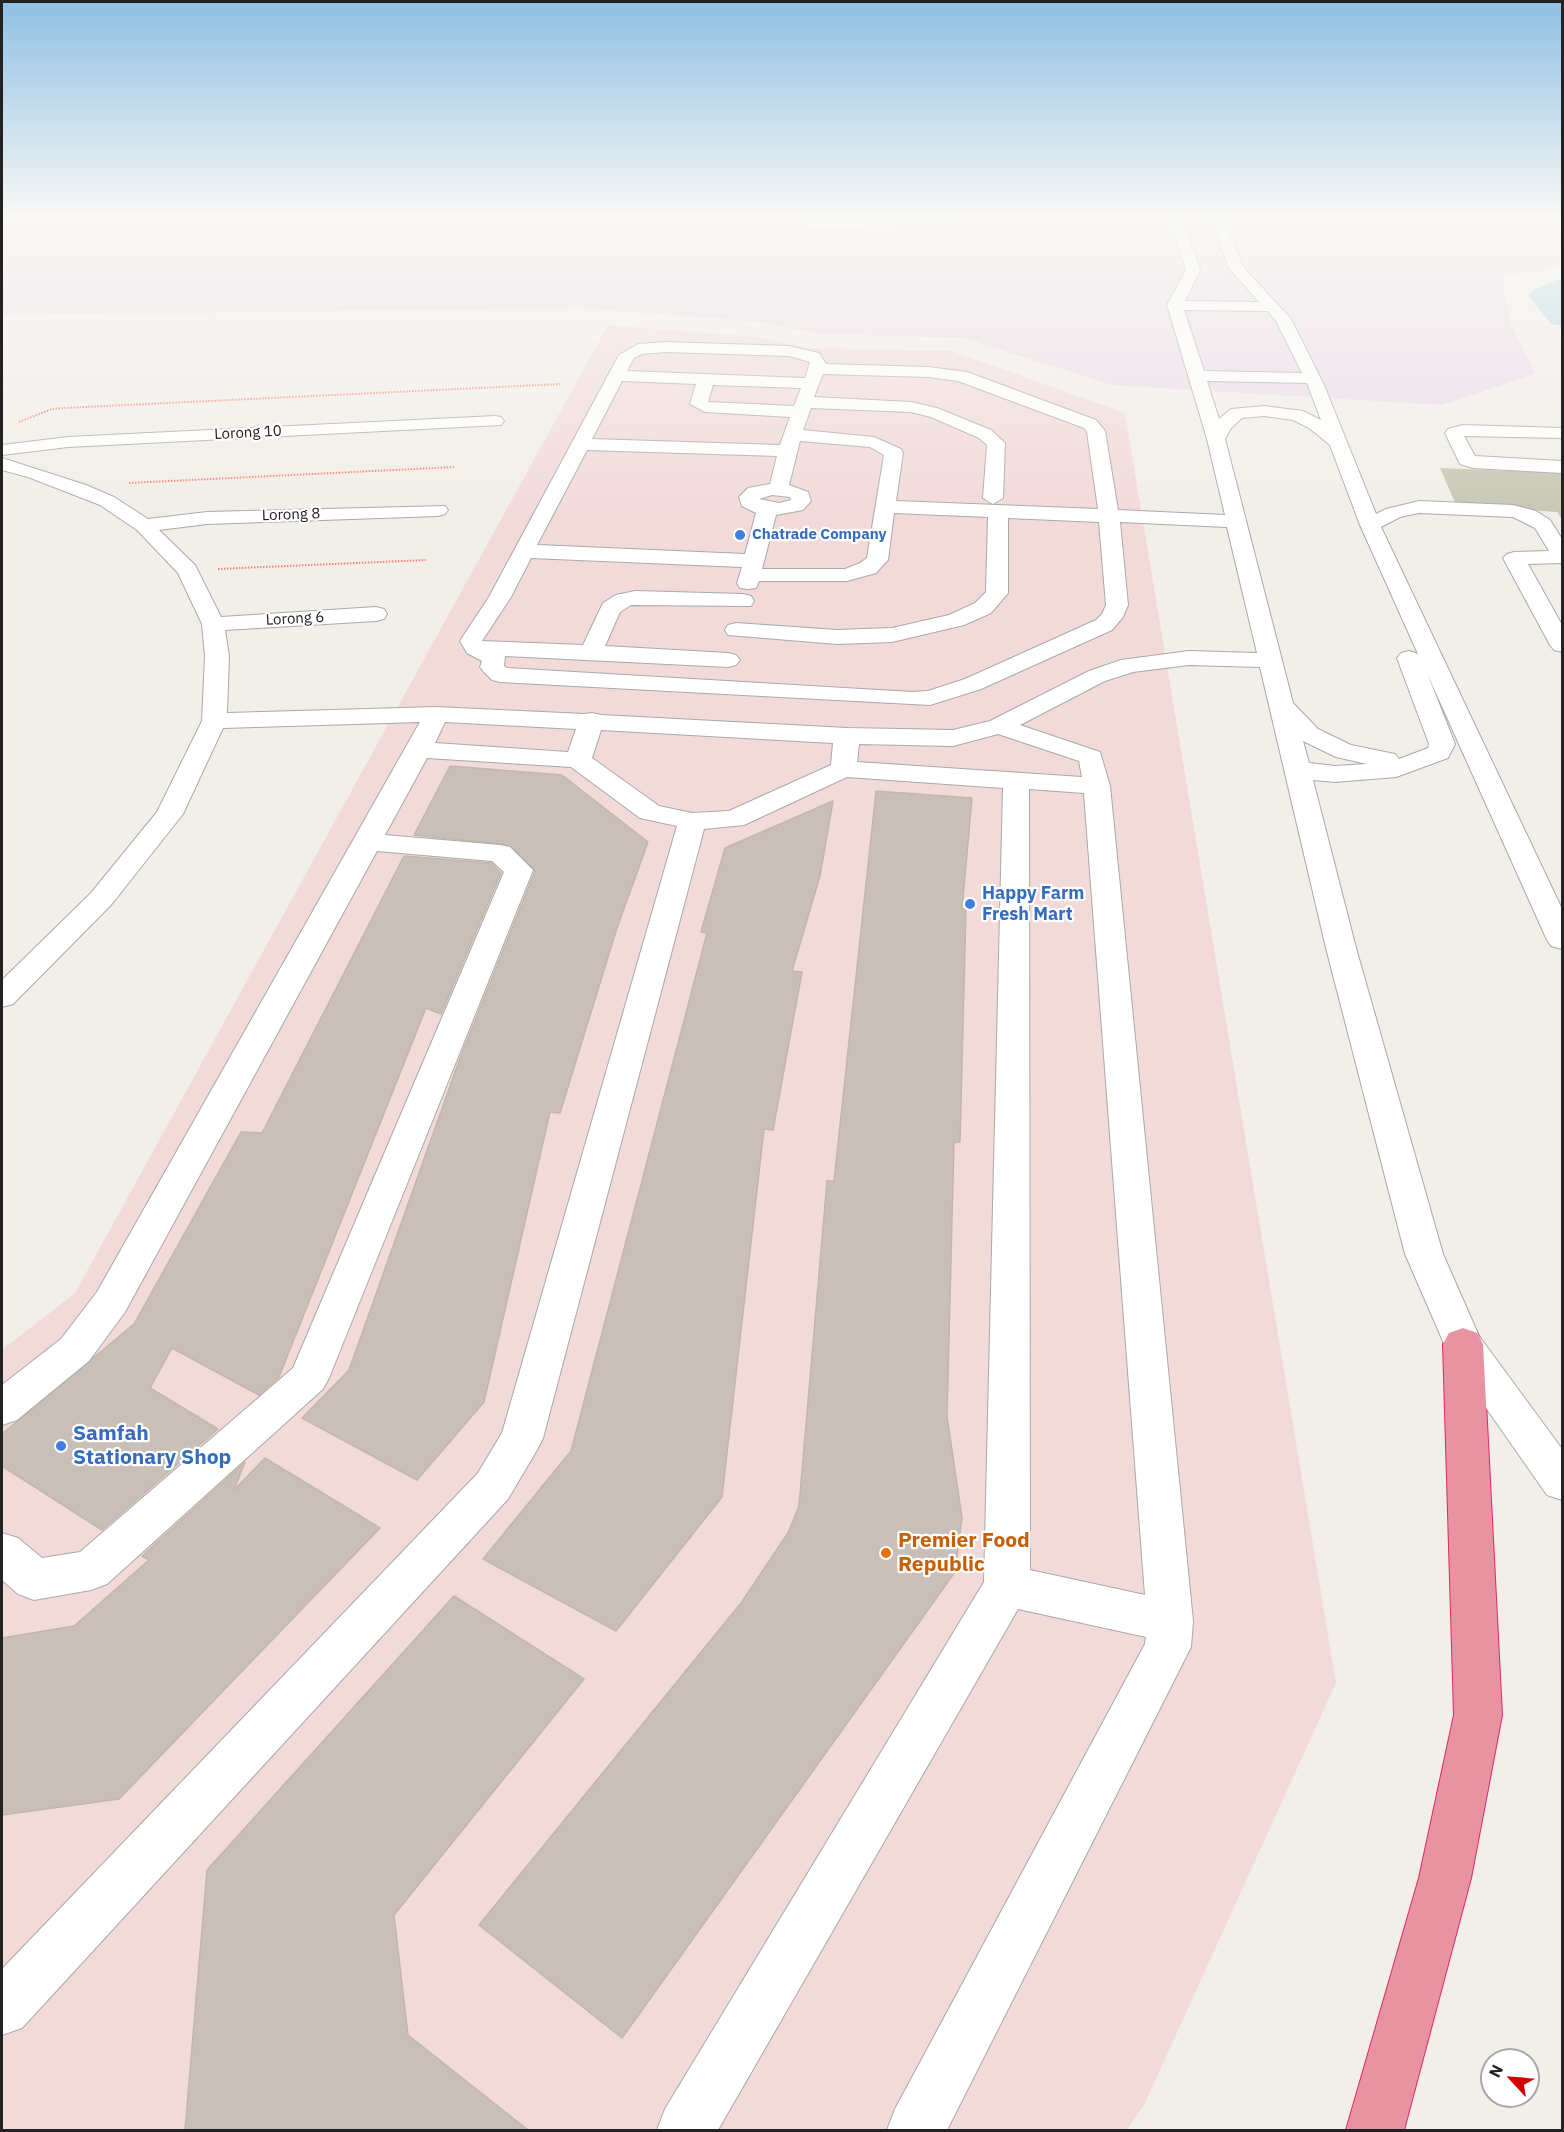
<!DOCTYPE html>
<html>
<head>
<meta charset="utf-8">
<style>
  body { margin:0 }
  #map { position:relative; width:1564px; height:2132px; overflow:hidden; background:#f2efe9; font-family:"IBM Plex Sans",sans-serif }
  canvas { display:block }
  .frame { position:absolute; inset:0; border:3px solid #222; pointer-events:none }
  .north { position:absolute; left:1480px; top:2048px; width:60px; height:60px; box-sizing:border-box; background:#fff; border:2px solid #a7a7a7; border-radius:50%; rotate:296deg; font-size:16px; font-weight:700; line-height:24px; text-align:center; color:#222 }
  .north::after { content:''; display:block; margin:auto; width:21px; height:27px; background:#d40000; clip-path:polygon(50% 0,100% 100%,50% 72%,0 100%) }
</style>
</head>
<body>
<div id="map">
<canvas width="1564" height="2132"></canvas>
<div class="frame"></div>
<div class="north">N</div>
</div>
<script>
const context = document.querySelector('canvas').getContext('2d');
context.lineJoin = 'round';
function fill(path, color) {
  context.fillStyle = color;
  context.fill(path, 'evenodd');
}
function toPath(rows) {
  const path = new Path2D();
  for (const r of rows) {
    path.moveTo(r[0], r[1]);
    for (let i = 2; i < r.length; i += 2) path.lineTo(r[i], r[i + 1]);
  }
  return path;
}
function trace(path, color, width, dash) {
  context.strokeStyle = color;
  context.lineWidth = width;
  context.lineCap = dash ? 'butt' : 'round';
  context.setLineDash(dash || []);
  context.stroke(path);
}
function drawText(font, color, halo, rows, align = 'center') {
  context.font = font + ' "IBM Plex Sans",sans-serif';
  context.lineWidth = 4.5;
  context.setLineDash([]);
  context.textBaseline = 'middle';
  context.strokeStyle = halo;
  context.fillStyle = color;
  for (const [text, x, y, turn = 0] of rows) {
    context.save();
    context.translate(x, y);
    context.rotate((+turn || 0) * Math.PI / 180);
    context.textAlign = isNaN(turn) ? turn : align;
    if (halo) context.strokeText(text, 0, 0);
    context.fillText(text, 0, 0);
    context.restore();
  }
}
const commercial = toPath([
  [608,325,755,337,807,348,952,351,1125,413,1336,1683,1145,2103,1127,2130,2,2130,2,1350,75,1293]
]);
const industrial = toPath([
  [2,220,1562,220,1562,268,1502,275,1511,325,1536,374,1442,405,1112,385,964,338,821,334,760,322,584,308,2,315]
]);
const construction = toPath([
  [1440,468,1562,473,1562,519,1557,512,1456,505]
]);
const river = toPath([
  [1562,278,1562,326,1551,324,1529,296,1533,290,1562,278]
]);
const building = toPath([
  [450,766,562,775,648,842,617,928,560,1113,550,1112,484,1402,417,1480,302,1418,349,1370,460,1058,535,871,510,845,414,835,450,766],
  [876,791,972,798,962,909,966,909,960,1142,954,1142,947,1416,962,1518,955,1572,622,2038,479,1925,741,1603,788,1533,799,1506,827,1181,834,1181,876,791],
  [833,801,820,876,792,971,802,972,773,1130,764,1129,722,1497,616,1631,483,1559,571,1451,707,933,701,932,725,848,833,801],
  [404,856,491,863,501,873,441,1014,426,1008,279,1377,259,1395,172,1348,150,1388,218,1429,102,1530,2,1466,2,1434,134,1324,241,1132,262,1133,404,856],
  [265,1458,380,1528,119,1799,2,1815,2,1638,74,1626,149,1560,142,1556,245,1462,234,1490,265,1458],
  [454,1596,584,1679,394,1915,408,2035,528,2130,185,2130,207,1870,454,1596]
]);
const path = toPath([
  [19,422,52,409,64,408,561,384],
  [129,483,455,467],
  [218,569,426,560]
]);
const minor = toPath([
  [870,220,960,220,953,224,812,230,805,226,812,222,870,220],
  [1170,220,1183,220,1200,270,1185,301,1259,302,1229,268,1211,220,1224,220,1243,267,1291,319,1324,385,1376,514,1386,509,1419,501,1513,505,1536,511,1550,520,1562,539,1562,563,1528,564,1562,625,1562,652,1554,650,1550,645,1503,558,1507,554,1514,552,1549,551,1535,528,1513,517,1419,513,1400,517,1381,527,1562,909,1562,949,1551,946,1547,940,1427,673,1455,744,1448,758,1396,777,1335,782,1313,780,1356,948,1443,1254,1479,1336,1562,1449,1562,1500,1547,1495,1449,1355,1405,1254,1326,948,1260,667,1189,665,1133,672,1105,681,1020,725,1100,752,1110,786,1193,1621,1191,1647,947,2130,887,2130,895,2109,1145,1644,1146,1637,1018,1609,718,2130,657,2130,665,2109,984,1582,1003,788,847,777,744,825,704,829,543,1438,537,1450,508,1499,22,2028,2,2035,2,1969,478,1473,502,1433,677,826,640,818,571,767,427,758,385,835,500,845,510,847,533,870,329,1378,323,1389,107,1584,91,1590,34,1600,18,1594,2,1580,2,1533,18,1538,42,1558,80,1552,293,1368,504,872,492,861,377,851,125,1312,89,1361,17,1420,2,1425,2,1385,61,1339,97,1292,420,722,223,728,183,814,111,905,13,1004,2,1007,2,980,91,893,157,812,202,721,205,656,202,624,178,573,137,530,100,505,28,477,2,470,2,458,86,485,114,497,148,519,207,512,445,506,448,510,445,514,438,516,207,524,159,530,195,565,221,617,376,607,384,609,387,614,384,619,376,621,225,630,229,656,227,713,436,707,584,714,592,713,601,715,847,728,953,730,990,721,1089,671,1121,660,1189,651,1257,653,1227,527,1120,522,1128,605,1123,617,1112,630,981,689,930,705,500,682,492,680,484,672,480,667,482,661,467,653,460,641,489,597,619,355,638,344,666,342,789,346,819,353,826,364,928,367,967,372,1096,420,1105,431,1118,510,1225,515,1207,439,1167,305,1186,270,1170,220],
  [1184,310,1268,311,1276,321,1302,373,1204,371,1184,310],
  [666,352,789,356,810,362,805,378,627,371,634,358,642,354,666,352],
  [823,374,928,377,958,381,1084,428,1087,432,1098,509,896,501,903,453,901,449,874,437,803,430,811,408,911,412,931,417,979,438,987,445,983,498,993,504,1003,498,1005,443,991,430,937,408,911,402,814,397,823,374],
  [622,381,696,384,690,404,705,412,790,417,780,445,592,439,622,381],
  [1207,381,1307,383,1321,420,1303,411,1264,406,1231,409,1219,419,1207,381],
  [713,385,801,388,794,406,708,402,713,385],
  [1264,416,1293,420,1309,428,1330,445,1360,525,1418,654,1409,651,1401,653,1397,658,1429,744,1428,748,1399,759,1395,754,1351,745,1318,729,1293,703,1225,439,1231,428,1242,418,1264,416],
  [800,441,870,447,884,455,867,558,860,563,845,569,762,569,776,515,803,510,811,501,808,492,789,485,800,441],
  [587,450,777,456,770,484,748,488,739,497,742,506,756,513,745,554,537,545,587,450],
  [772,495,790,497,791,500,779,503,759,499,772,495],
  [894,513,988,517,986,592,975,603,949,615,892,628,837,630,736,623,728,625,725,630,728,635,837,644,892,642,964,625,991,613,1008,593,1008,518,1099,522,1106,605,1102,614,1096,620,965,679,928,691,912,692,507,668,504,666,505,656,728,667,736,665,740,660,736,655,728,653,605,646,620,612,631,605,751,606,754,601,751,596,743,594,635,591,616,595,603,603,583,645,482,641,511,597,531,558,742,567,737,583,740,588,748,589,756,588,759,581,847,581,876,573,884,564,888,560,894,513],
  [445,722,576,729,568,752,435,743,445,722],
  [601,730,833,743,831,765,729,811,692,813,659,806,592,758,601,730],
  [998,734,1079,761,1082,777,857,762,859,744,953,746,998,734],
  [1303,741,1336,757,1367,764,1335,766,1309,763,1303,741],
  [1029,789,1084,793,1145,1595,1030,1570,1029,789],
  [495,416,501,417,504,421,501,425,68,447,2,455,2,445,68,437,495,416],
  [1463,425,1562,428,1562,438,1464,436,1475,456,1562,461,1562,473,1473,468,1460,464,1445,433,1448,429,1463,425]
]);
const highway = toPath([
  [1463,1328,1477,1333,1483,1344,1502,1715,1471,1878,1404,2130,1346,2130,1419,1878,1454,1715,1443,1344,1449,1333,1463,1328]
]);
const markers = [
  [740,535,6,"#3f7fe0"],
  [970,904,6,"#3f7fe0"],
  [61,1446,6,"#3f7fe0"],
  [886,1553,6,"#e8710a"]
];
const farStreetnames = [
  ["Lorong 10",248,433,-3],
  ["Lorong 8",291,515,-2],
  ["Lorong 6",295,619,-3]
];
const farShopnames = [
  ["Chatrade Company",752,535]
];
const shopNames = [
  ["Happy Farm",982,894],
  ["Fresh Mart",982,915]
];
const nearShopnames = [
  ["Samfah",73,1434],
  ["Stationary Shop",73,1458]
];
const nearFoodnames = [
  ["Premier Food",898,1541],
  ["Republic",898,1565]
];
fill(commercial, '#f2dad9');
fill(industrial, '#ebdbe8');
fill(construction, '#c7c7b4');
fill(river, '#aad3df');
fill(building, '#c7bfb8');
trace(building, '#c4b6ab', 1.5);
trace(minor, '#a9a9a9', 2);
trace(highway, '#dc2a67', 2);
trace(path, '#fa8072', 2, [1.5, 1.5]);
fill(minor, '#fff');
fill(highway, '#e892a2');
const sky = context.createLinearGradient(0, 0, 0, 518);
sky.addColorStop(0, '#8fc0e4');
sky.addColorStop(0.42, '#f9f8f5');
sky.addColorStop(1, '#f9f8f500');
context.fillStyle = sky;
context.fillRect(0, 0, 1564, 518);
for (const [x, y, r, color] of markers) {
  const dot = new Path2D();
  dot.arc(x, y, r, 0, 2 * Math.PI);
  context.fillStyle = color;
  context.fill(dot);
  trace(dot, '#fff', 2);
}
drawText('15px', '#222', '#fff', farStreetnames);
drawText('bold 15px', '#366cbe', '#fff', farShopnames, 'left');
drawText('bold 18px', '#366cbe', '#fff', shopNames, 'left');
drawText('bold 21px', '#366cbe', '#fff', nearShopnames, 'left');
drawText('bold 21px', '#c56008', '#fff', nearFoodnames, 'left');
</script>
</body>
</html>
